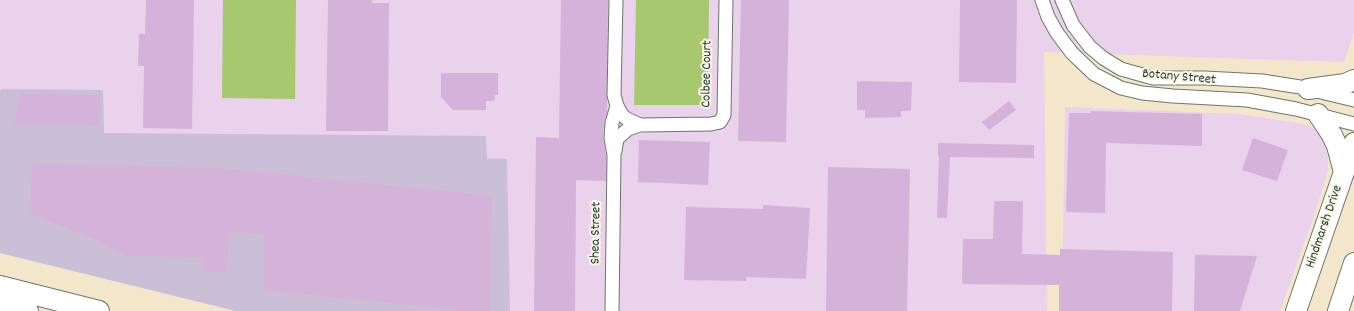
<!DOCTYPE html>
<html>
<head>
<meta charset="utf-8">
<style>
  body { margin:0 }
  canvas { display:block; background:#f4e6cb }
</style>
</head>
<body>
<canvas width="1354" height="311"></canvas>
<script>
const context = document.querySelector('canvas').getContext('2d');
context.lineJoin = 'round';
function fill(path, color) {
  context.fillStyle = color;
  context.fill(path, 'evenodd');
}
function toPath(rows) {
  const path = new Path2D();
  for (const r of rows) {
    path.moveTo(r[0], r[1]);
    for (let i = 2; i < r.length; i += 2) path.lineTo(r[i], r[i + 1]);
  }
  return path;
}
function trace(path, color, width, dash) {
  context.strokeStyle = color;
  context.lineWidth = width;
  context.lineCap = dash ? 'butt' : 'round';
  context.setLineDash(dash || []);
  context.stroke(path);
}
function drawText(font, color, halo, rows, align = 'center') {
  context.font = font + ' Dekko,sans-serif';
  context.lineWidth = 4;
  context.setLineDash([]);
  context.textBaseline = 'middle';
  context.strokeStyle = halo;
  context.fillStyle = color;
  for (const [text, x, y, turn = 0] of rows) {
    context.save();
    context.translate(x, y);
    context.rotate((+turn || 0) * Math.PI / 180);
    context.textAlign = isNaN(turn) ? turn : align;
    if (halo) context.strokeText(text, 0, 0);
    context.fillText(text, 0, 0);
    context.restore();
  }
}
const built = toPath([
  [0,0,1354,0,1354,32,1344,62,1044,52,1047,311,236,311,0,253],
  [1065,107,1240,114,1298,123,1309,126,1323,136,1328,159,1328,170,1315,213,1280,311,1062,311]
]);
const industrial = toPath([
  [1,89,103,90,104,133,486,136,487,159,507,159,510,311,236,311,0,253,0,92]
]);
const green = toPath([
  [223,0,296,0,295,99,222,98],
  [636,0,709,0,708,105,634,105]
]);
const building = toPath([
  [146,0,194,0,192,129,143,128,144,66,138,66,139,34,145,34],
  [328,0,372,0,372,3,389,3,388,131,326,131],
  [561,0,608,0,607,113,604,122,603,137,606,156,606,181,576,180,575,311,534,311,536,137,559,138],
  [741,0,789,0,786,142,738,141],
  [960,0,1017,0,1016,83,959,82],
  [441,73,498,73,498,95,495,95,494,101,486,101,486,110,453,110,441,97],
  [857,81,912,82,911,111,901,111,901,117,865,118,865,110,857,110],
  [20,94,99,95,99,126,14,125],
  [1009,101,1016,110,989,130,982,122],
  [1090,111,1202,114,1202,146,1106,143,1105,213,1066,212,1069,113,1090,113],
  [1253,138,1288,150,1277,181,1242,170],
  [639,140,710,142,708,185,638,182],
  [938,143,1034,145,1034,158,950,157,947,218,937,218,939,157,938,157],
  [32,163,231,169,492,196,490,311,467,311,264,290,264,234,229,231,227,273,202,271,202,257,125,256,90,237,30,214],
  [828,167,910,169,907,311,826,311],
  [994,201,1023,201,1022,254,1060,255,1060,249,1173,252,1172,311,1059,311,1059,285,962,284,963,239,993,239],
  [763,205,810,208,806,279,746,277,746,281,684,280,686,207,763,209],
  [1195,255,1257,256,1240,311,1194,311]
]);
const minor = toPath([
  [616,0,614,95,617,106,622,115,627,119,640,125,711,124,720,122,724,115,726,0],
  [1042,0,1048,17,1057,33,1072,53,1094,74,1121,88,1142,93,1173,96,1247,100,1296,109,1354,124],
  [1062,0,1073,25,1090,47,1103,58,1121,69,1153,78,1205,78,1262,81,1300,87,1354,100],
  [615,151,617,139,628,129,640,125],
  [612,311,614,155,611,138,612,123,617,106]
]);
const primary = toPath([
  [1308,89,1345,84,1354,80],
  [1318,114,1332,135,1337,146,1344,172],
  [0,286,99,311],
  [0,304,28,311],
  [1296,311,1354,143],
  [1338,311,1354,263]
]);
const streetNames = [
  ["Colbee Court",708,74,-89],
  ["Botany Street",1179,78,5],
  ["Hindmarsh Drive",1325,227,-71],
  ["Shea Street",597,233,-89]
];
fill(built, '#ead1ec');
fill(industrial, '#cabfd6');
fill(green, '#a8c870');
fill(building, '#d5b2da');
trace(minor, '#6a7869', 15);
trace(primary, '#6a7869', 22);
trace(minor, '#fff', 13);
trace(primary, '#fff', 20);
drawText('14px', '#1f3d34', '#fcf5e5', streetNames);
</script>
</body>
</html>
